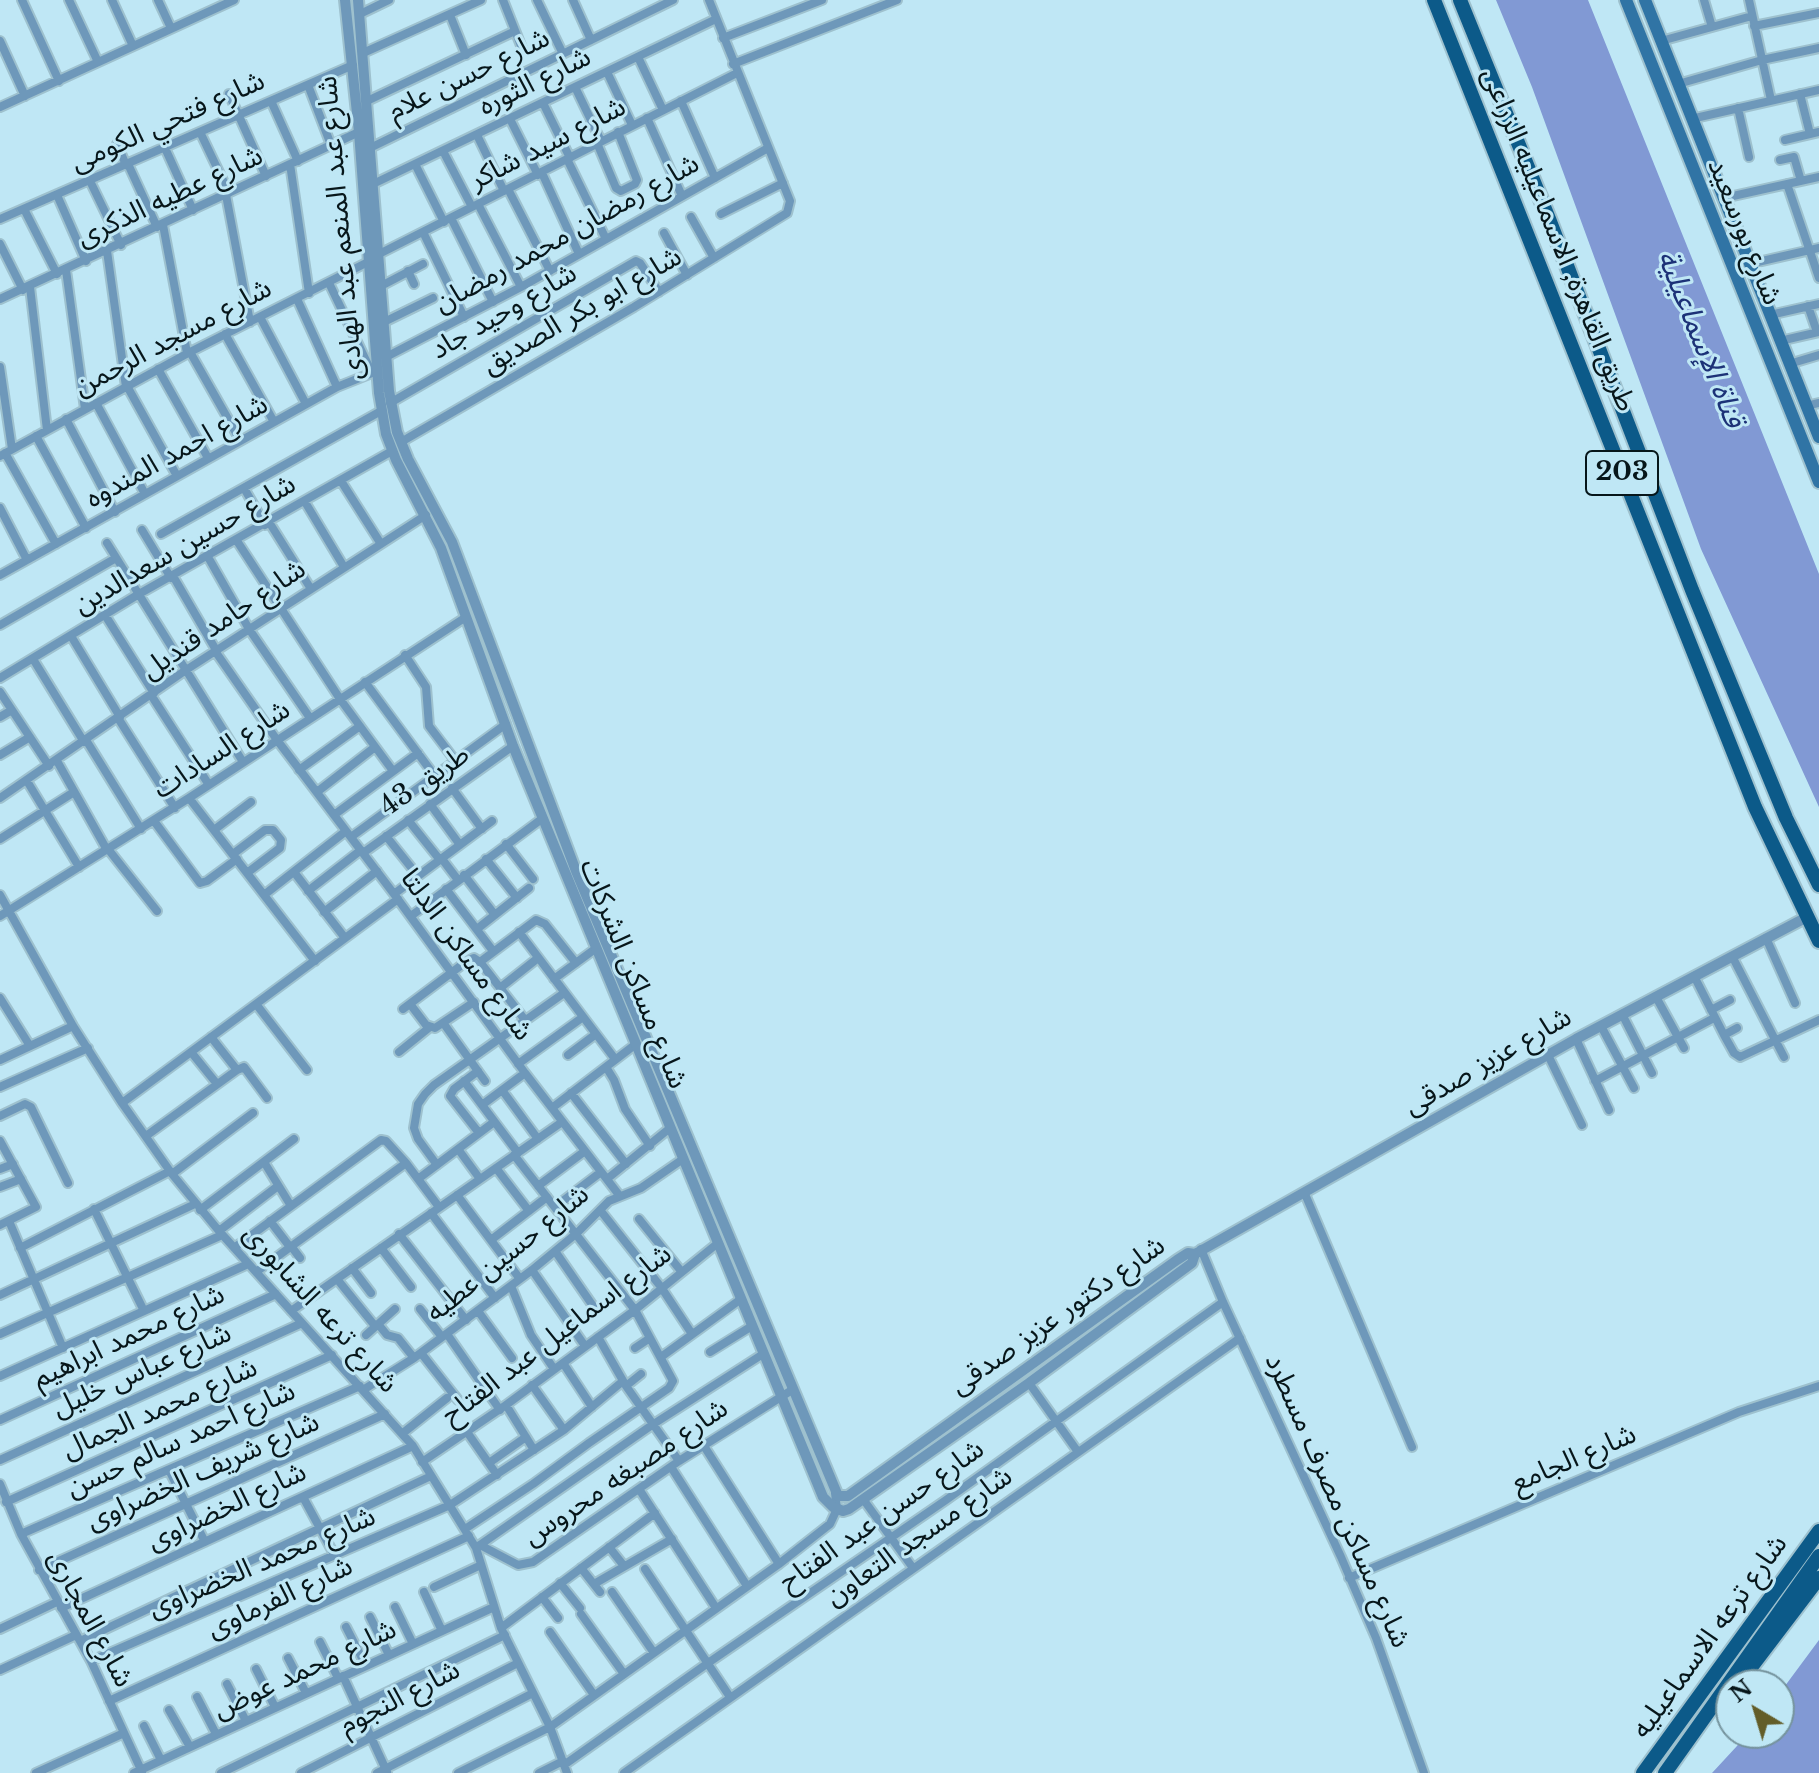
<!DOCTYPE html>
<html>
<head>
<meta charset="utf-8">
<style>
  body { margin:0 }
  #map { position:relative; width:1819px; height:1773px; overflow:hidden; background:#bfe7f5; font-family:"Libre Baskerville",serif }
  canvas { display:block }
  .north { position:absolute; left:1715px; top:1669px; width:80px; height:80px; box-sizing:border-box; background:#bfe7f5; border:2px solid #75939d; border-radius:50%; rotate:322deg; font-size:22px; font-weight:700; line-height:32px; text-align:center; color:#07161a }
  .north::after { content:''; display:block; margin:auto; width:28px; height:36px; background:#635d29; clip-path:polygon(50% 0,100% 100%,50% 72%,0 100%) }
</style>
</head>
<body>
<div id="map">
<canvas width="1819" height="1773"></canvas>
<div class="north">N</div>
</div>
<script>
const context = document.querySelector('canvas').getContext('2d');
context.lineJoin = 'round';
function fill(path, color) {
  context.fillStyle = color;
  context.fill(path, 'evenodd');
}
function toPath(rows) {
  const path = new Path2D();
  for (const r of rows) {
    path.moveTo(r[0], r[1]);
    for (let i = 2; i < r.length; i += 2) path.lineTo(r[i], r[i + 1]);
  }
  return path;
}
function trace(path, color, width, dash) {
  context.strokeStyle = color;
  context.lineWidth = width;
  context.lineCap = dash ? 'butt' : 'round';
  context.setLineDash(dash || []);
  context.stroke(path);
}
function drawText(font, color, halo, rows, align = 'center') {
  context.font = font + ' "Libre Baskerville","Noto Sans Arabic",serif';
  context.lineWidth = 6;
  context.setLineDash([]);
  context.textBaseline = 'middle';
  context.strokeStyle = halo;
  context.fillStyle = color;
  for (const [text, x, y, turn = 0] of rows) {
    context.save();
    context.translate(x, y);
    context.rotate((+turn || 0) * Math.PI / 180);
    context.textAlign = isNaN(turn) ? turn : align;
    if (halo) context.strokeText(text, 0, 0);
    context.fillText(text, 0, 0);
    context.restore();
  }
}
const water = toPath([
  [1496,0,1588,0,1819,574,1819,807,1701,549,1532,87],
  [1819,1640,1819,1773,1712,1773,1749,1733,1779,1733,1779,1694]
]);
const minor = toPath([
  [22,0,59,81],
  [69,0,98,62],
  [112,0,133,46],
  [158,0,171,28],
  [503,0,522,48],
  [537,0,563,54],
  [573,0,591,40],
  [1704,0,1712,27],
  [1749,0,1771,100],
  [360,14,389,0],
  [450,15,466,55],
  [1754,26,1819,13],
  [723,38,822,0],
  [0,41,25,96],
  [1661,41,1752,16],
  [363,53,481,0],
  [638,57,663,110],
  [733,64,897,0],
  [607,72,632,125],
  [1678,84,1762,60,1819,48],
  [308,85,331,145],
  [575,87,601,141],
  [229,94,266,176],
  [1800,94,1810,134],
  [271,101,298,161],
  [367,101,515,31],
  [681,101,715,178],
  [543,103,570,158],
  [0,107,234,0],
  [1738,108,1749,157],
  [647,118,682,196],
  [510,119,538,175],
  [1691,119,1819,90],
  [200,132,229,193],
  [477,135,504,191],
  [1785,140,1819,132],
  [597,143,616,188,621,191,635,184,637,180,618,132],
  [117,144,126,165],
  [165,148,193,210],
  [370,148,673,0],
  [443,151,472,207],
  [567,159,606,239],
  [1780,160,1794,157,1801,181],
  [128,164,157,227],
  [290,164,309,293],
  [415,164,444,222],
  [542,173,579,254],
  [90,181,121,245],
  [373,184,716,19],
  [1787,184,1819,278],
  [508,189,550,271],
  [57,195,86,261],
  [226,195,250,322],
  [1724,198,1819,177],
  [478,204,521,287],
  [24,209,57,274],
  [721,214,783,183],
  [691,217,714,258],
  [451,218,493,302],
  [0,219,353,65],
  [163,225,187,353],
  [423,232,464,317],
  [664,233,687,275],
  [0,244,23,290],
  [107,251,126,387],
  [379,254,737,73],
  [1749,264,1819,248],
  [66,270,85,409],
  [408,271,414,284],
  [329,283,372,373],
  [381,286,423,264],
  [30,287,47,430],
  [0,299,359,132],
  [297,299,337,387],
  [1808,306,1817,332],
  [1770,315,1819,304],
  [260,317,306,404],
  [384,322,433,298],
  [225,334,274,422],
  [1780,341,1819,332],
  [190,352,240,440],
  [386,357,521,287,768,148],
  [1789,364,1819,355],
  [0,367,12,449],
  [158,369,208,458],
  [127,386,177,476],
  [96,403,145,494],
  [390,403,636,261,640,263,659,292],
  [1806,406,1819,403],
  [66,419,115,512],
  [36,436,86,528],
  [401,442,634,307,787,213,790,201,709,0],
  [5,453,56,544],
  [0,456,190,352,368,262],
  [341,481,381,544],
  [244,488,265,525],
  [305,502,344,567],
  [0,508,27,560],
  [269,522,311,589],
  [142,530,171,578],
  [161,534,381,411],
  [237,541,340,699,393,771],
  [107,543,243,762],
  [208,557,249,629,310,718],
  [0,575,337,387,377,371],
  [173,576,216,650],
  [105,615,154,693],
  [0,625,116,558],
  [71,636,120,717],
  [215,651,277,740,394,894,525,1073,619,1195],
  [405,655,426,687,429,726,454,759],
  [33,659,84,742],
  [0,678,139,594,392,451],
  [365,682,434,775],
  [0,692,49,766],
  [151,695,209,785],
  [0,717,12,710],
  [118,718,175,808],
  [86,740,141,829],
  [0,755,30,737],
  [57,761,107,850],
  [299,770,360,726],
  [27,781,79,867],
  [452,788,482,829],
  [317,792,375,747],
  [0,798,186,670,426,515],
  [189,798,315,961],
  [430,804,460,845],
  [334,815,418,753],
  [408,820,440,860],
  [154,821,200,883,207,881,237,859],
  [214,830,251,802],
  [386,836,418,876],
  [351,837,506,724],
  [0,839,74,792],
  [506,844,533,879],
  [108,849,157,911],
  [363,853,513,746],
  [233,854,265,830,273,830,281,840,280,848,247,873],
  [442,859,458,880],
  [486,859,517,898],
  [294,872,345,938],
  [464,875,495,915],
  [446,889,493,951],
  [308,891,361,850],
  [394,894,492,821],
  [0,895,73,1026,122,1103,172,1174,219,1231,413,1446,476,1548,501,1628,550,1727,567,1773],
  [264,895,346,831],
  [324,912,377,871],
  [0,916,189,798,466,617],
  [411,916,543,818],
  [477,929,529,888],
  [519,932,615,1059],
  [1766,938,1795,1003],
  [1732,956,1784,1057],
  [480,962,536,920,545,924,576,963],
  [480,962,525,1020],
  [1694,976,1724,1035,1734,1053,1740,1057,1819,1020],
  [554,979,595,949],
  [500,988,538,958],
  [1656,997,1684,1048],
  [0,998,30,1046],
  [256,1004,307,1070],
  [410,1004,426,1025,435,1028,474,1002],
  [403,1009,467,961,474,958,480,962],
  [1711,1010,1730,1000],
  [1622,1014,1652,1073],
  [444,1024,485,1081],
  [1601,1026,1634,1088],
  [1724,1035,1737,1028],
  [211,1037,237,1070],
  [1576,1039,1609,1110],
  [191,1052,217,1084],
  [399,1052,430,1027],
  [568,1055,596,1034],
  [1548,1055,1582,1125],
  [0,1060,73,1026],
  [518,1064,583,1017],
  [606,1067,614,1080,625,1109,650,1146],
  [237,1070,244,1067,267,1098],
  [478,1071,454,1089,450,1096,479,1133],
  [464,1081,518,1153],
  [1595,1081,1714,1018],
  [0,1087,88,1048],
  [502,1090,538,1139],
  [571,1093,626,1164],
  [122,1103,398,899],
  [482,1105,525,1073],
  [552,1108,636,1044],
  [0,1116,25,1104,31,1107,68,1183],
  [146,1136,237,1070],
  [0,1141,36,1207,0,1225],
  [458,1149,480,1179],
  [264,1162,291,1206],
  [437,1165,418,1139,414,1128,418,1104,425,1094,434,1085,564,993],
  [496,1168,529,1211],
  [0,1169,13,1164],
  [172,1174,253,1113],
  [418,1179,494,1122],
  [607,1179,670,1128],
  [538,1186,585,1151],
  [0,1187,21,1179],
  [1305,1194,1412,1447],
  [457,1195,520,1279],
  [555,1207,601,1172],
  [94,1209,144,1311],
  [200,1210,294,1139],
  [600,1210,661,1287,692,1334],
  [431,1213,495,1298],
  [639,1219,681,1271],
  [9,1221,63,1348],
  [270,1221,290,1247],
  [219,1231,278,1186],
  [399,1234,466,1320],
  [491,1240,547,1197],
  [291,1246,300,1258],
  [20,1248,170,1171],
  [234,1248,381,1140,386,1141,406,1163,439,1207],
  [381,1248,411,1287],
  [1201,1249,1223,1302,1341,1557,1376,1638,1424,1773],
  [555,1251,593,1306],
  [352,1268,371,1293],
  [532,1270,585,1346],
  [256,1272,406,1163],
  [337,1279,375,1326],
  [511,1286,531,1335,554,1369],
  [0,1295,195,1204],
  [420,1309,442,1337],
  [291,1311,562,1122],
  [478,1311,512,1358],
  [378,1324,387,1335,398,1338,414,1358],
  [0,1334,222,1235],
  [447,1334,500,1410],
  [366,1335,395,1309],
  [598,1337,626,1386,679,1461],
  [635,1348,650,1338],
  [710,1352,752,1326],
  [421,1353,458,1400],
  [661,1357,741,1299],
  [563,1363,592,1407],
  [0,1376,248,1264],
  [1029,1383,1078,1452],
  [532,1385,564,1430],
  [626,1386,641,1374],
  [363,1390,414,1358,532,1270,577,1233,609,1201,641,1188,683,1159],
  [506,1405,534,1450],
  [0,1420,276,1294],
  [467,1432,497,1475],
  [403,1433,447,1398],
  [704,1446,779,1564],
  [0,1460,302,1323],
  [422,1462,506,1405,635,1310,718,1243],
  [489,1463,526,1437],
  [671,1467,747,1586],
  [169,1470,205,1542],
  [0,1484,21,1534,91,1661,142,1772],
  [639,1489,716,1608],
  [303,1497,335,1556],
  [863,1499,913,1568],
  [6,1502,332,1355],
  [465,1529,533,1484,589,1443,669,1388,673,1381,635,1310,514,1155],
  [21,1534,360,1386],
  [480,1545,518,1565,533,1562,679,1461,792,1390],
  [477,1547,652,1425,763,1354],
  [609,1547,624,1566],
  [581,1568,600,1592],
  [645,1569,730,1697],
  [39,1570,385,1414],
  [1349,1578,1739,1412,1819,1386],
  [560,1583,580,1608],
  [594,1584,672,1539],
  [434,1587,481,1565],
  [424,1592,442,1631],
  [612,1592,654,1653],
  [542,1597,558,1618],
  [395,1607,413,1644],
  [61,1608,413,1446],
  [581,1614,624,1674],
  [370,1617,389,1655],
  [346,1627,366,1666],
  [501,1628,655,1513],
  [0,1629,57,1602],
  [550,1632,594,1695],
  [80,1641,431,1476],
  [320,1642,338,1678],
  [288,1658,306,1693],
  [91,1661,450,1505,564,1430,623,1381],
  [256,1669,275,1707],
  [0,1670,76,1635],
  [343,1676,387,1772],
  [227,1684,246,1721],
  [197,1697,216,1734],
  [109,1701,469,1536],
  [169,1710,190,1747],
  [144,1726,161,1760],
  [564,1765,708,1663,946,1500,1223,1302],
  [36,1773,124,1733],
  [134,1773,494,1607],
  [221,1773,505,1635],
  [301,1773,518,1663],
  [377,1773,533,1693],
  [458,1773,550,1727,779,1564,830,1524,837,1509,835,1493],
  [539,1773,563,1761],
  [624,1773,1240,1338]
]);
const tertiary = toPath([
  [345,0,359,132,379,393,386,434,396,460,441,548,513,746,823,1497,833,1507,843,1511,849,1509,1029,1383,1192,1263,1195,1254],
  [358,0,389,391,397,432,408,459,452,542,576,871,838,1496,848,1496,1177,1260,1188,1253,1195,1254,1576,1039,1807,917]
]);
const secondary = toPath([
  [1626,0,1819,482],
  [1645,0,1819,437]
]);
const primary = toPath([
  [1434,0,1755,807,1819,941],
  [1460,0,1549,219,1692,590,1786,818,1819,885],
  [1752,1666,1819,1578],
  [1643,1773,1819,1531],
  [1665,1773,1819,1556]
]);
const shields = [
  [1622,473,72]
];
const shieldNames = [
  ["203",1622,473]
];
const streetNames = [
  ["شارع حسن علام",469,75,-26],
  ["شارع الثوره",535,82,-26],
  ["شارع فتحي الكومى",168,122,-24],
  ["شارع سيد شاكر",548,144,-27],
  ["شارع عطيه الذكرى",170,197,-25],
  ["شارع عبد المنعم عبد الهادى",341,228,-95],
  ["شارع بورسعيد",1744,232,68],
  ["شارع رمضان محمد رمضان",567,234,-29],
  ["طريق القاهرة, الاسماعيليه الزراعى",1558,240,68],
  ["شارع ابو بكر الصديق",582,311,-30],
  ["شارع وحيد جاد",504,312,-30],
  ["شارع مسجد الرحمن",173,338,-28],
  ["شارع احمد المندوه",177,452,-29],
  ["شارع حسين سعدالدين",185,545,-30],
  ["شارع حامد قنديل",224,620,-34],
  ["شارع السادات",222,750,-33],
  ["طريق 43",425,781,-35],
  ["شارع مساكن الدلتا",466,955,54],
  ["شارع مساكن الشركات",633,974,68],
  ["شارع عزيز صدقى",1488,1062,-30],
  ["شارع حسين عطيه",508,1254,-39],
  ["شارع ترعه الشابورى",320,1309,48],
  ["شارع دكتور عزيز صدقى",1058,1316,-35],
  ["شارع اسماعيل عبد الفتاح",557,1335,-37],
  ["شارع محمد ابراهيم",129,1337,-25],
  ["شارع عباس خليل",142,1371,-24],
  ["شارع محمد الجمال",160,1409,-24],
  ["شارع احمد سالم حسن",181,1440,-24],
  ["شارع الجامع",1574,1459,-23],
  ["شارع شريف الخضراوى",203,1472,-24],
  ["شارع مصبغه محروس",626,1473,-34],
  ["شارع مساكن مصرف مسطرد",1337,1501,66],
  ["شارع الخضراوى",227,1507,-25],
  ["شارع حسن عبد الفتاح",882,1516,-35],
  ["شارع مسجد التعاون",919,1537,-35],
  ["شارع محمد الخضراوى",262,1563,-23],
  ["شارع الفرماوى",280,1598,-25],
  ["شارع المجارى",90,1619,62],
  ["شارع ترعه الاسماعيليه",1710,1637,-54],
  ["شارع محمد عوض",305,1670,-25],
  ["شارع النجوم",400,1698,-27]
];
const waterNames = [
  ["قناة الإسماعيلية",1700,339,68]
];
fill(water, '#8199d4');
trace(minor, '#9ec1ce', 12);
trace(tertiary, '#9ec1ce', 14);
trace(secondary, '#9ec1ce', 16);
trace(primary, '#9ec1ce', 18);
trace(minor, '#6e98ba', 8);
trace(tertiary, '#6e98ba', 10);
trace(secondary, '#3074a5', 12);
trace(primary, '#0c5a89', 14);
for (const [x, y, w] of shields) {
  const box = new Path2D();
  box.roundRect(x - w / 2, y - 22, w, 44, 6);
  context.fillStyle = '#bfe7f5';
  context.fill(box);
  trace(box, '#07161a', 2);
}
drawText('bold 26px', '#07161a', null, shieldNames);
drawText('28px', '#07161a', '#bfe7f5', streetNames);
drawText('italic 30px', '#1c3277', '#bfe7f5', waterNames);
</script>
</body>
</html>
